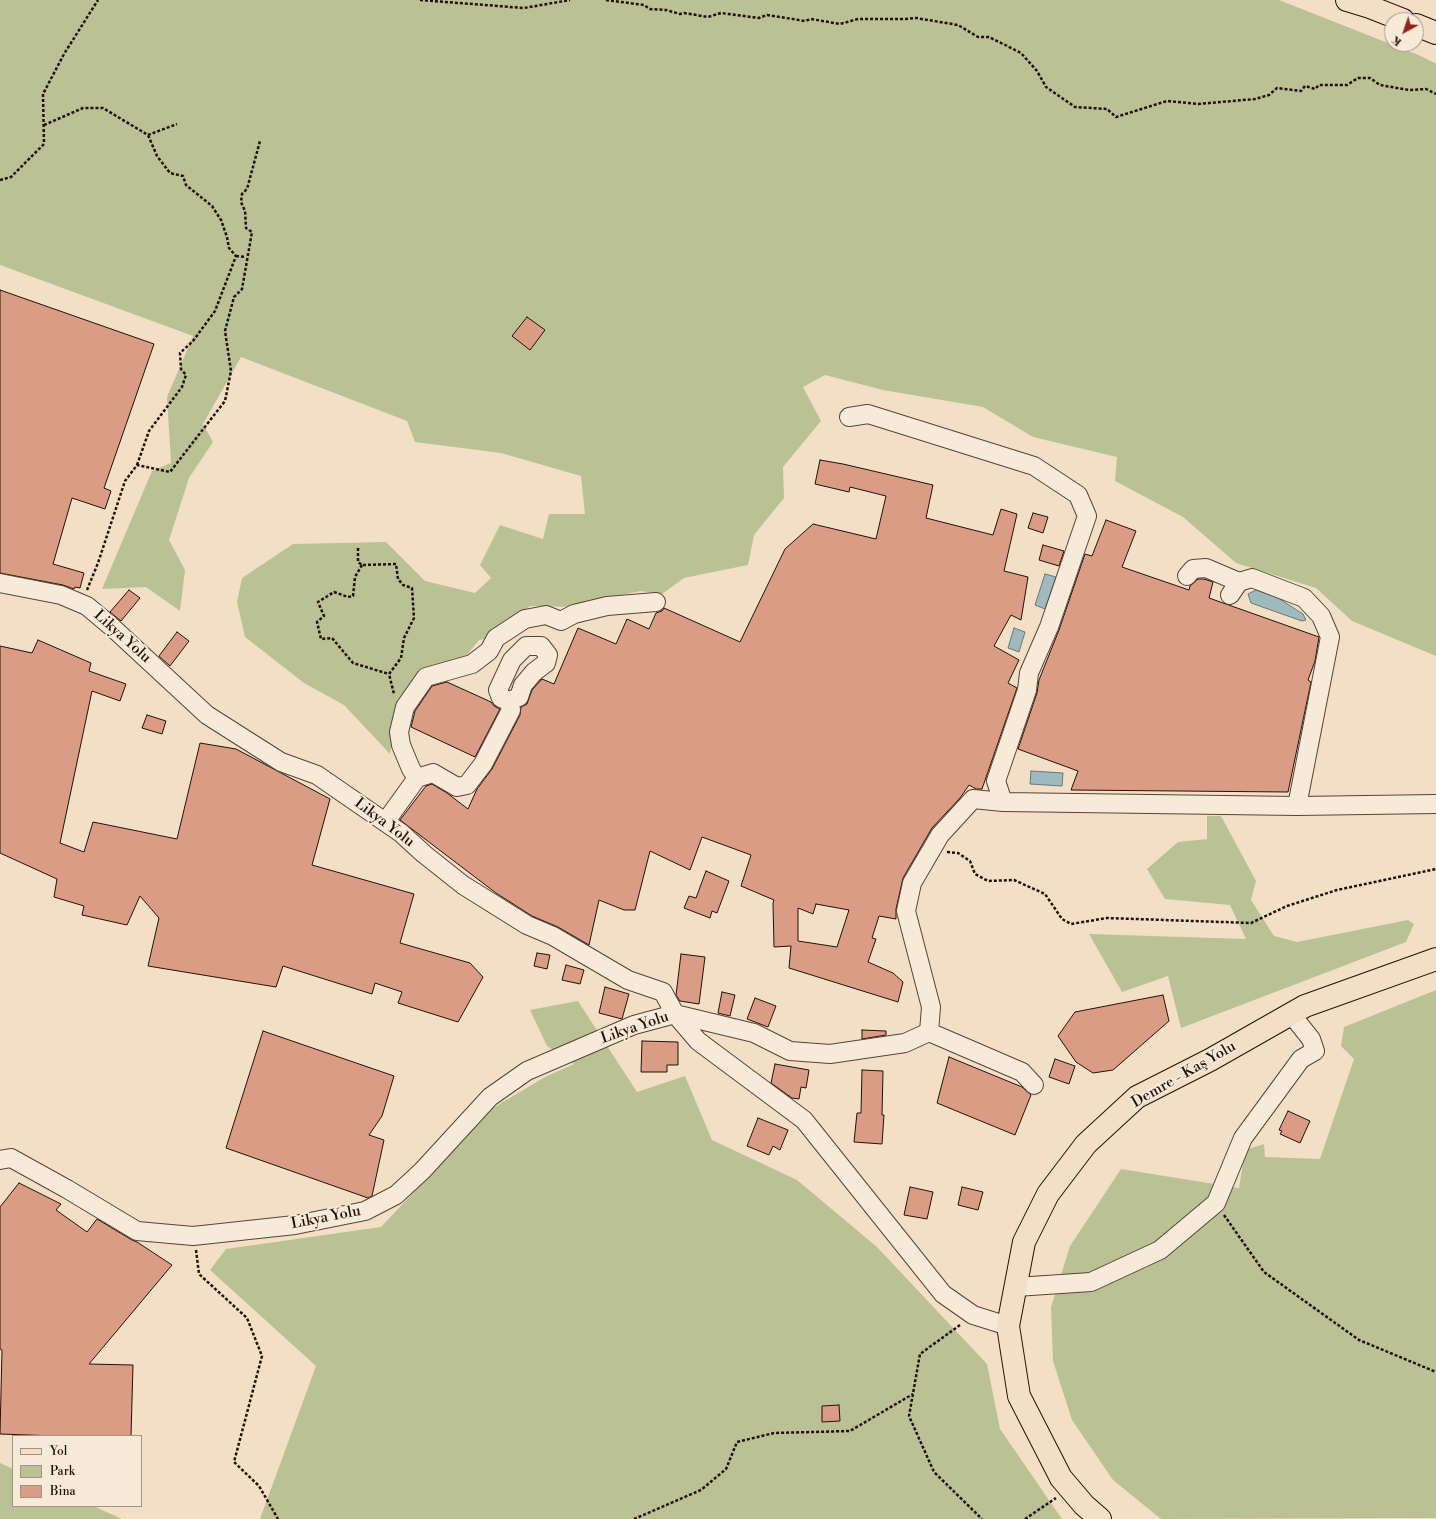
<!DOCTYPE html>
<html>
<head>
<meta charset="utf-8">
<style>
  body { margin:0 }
  #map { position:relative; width:1436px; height:1519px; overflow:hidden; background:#f3dfc5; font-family:"Libre Bodoni",serif }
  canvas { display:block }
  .legend { position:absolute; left:12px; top:1435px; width:130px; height:72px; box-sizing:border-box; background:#f7ead9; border:1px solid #a29386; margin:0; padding:5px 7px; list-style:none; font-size:12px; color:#231109 }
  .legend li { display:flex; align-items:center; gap:8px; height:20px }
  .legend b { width:20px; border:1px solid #a29386 }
  .north { position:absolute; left:1384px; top:12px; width:40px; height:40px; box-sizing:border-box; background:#f7ead9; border:1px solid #a29386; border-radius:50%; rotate:220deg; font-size:11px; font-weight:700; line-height:16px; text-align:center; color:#231109 }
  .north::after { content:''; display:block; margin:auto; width:14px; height:18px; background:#8f2418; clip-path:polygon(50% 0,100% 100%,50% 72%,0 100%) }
</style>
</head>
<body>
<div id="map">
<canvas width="1436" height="1519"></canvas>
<ul class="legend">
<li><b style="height:5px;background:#f3dfc5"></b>Yol</li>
<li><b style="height:11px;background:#bac295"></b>Park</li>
<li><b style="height:11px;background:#da9c85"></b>Bina</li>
</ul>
<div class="north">K</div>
</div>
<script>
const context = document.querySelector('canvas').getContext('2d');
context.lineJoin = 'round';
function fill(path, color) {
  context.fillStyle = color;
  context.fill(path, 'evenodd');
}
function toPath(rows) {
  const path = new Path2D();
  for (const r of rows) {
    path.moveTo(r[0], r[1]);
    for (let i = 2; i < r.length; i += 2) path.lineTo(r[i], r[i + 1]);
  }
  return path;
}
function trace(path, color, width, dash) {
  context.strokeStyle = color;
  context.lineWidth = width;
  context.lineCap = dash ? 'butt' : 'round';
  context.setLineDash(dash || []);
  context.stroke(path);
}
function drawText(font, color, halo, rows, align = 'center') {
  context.font = font + ' "Libre Bodoni",serif';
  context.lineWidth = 4;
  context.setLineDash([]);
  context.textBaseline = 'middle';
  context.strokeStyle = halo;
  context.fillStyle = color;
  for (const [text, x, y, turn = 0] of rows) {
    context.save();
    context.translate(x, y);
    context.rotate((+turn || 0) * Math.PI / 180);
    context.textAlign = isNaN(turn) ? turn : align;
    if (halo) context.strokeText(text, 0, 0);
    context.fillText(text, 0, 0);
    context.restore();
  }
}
const green = toPath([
  [0,0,1279,0,1421,56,1436,64,1436,656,1352,621,1316,588,1236,563,1183,517,1115,481,1117,457,1033,437,983,407,883,390,825,375,803,387,821,421,783,467,784,498,754,535,748,565,684,578,662,594,641,591,610,597,576,607,530,606,494,637,479,640,462,661,440,663,414,681,393,736,390,754,344,705,304,683,245,637,237,602,242,578,293,544,386,542,425,581,475,593,491,578,480,565,500,525,543,539,549,514,585,514,581,476,501,453,415,442,407,421,241,357,203,424,213,442,189,478,169,540,185,570,180,611,146,587,102,589,152,471,171,463,167,397,193,336,0,265],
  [1207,816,1221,816,1256,881,1251,900,1274,936,1297,942,1408,920,1414,924,1406,942,1181,1028,1168,976,1122,992,1089,934,1246,939,1230,905,1165,899,1147,869,1178,842,1207,839],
  [1436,990,1436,1518,1161,1519,1113,1480,1072,1420,1053,1361,1051,1307,1070,1246,1121,1169,1239,1188,1244,1157,1248,1149,1264,1144,1265,1157,1320,1159,1354,1059,1341,1046,1344,1027],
  [578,1001,637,1092,685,1076,712,1140,797,1180,877,1247,987,1364,1000,1429,1062,1519,260,1519,316,1366,210,1270,226,1249,381,1227,493,1108,545,1077,574,1064,547,1046,530,1010],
  [0,1463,13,1469,13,1506,93,1506,122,1519,0,1519]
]);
const water = toPath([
  [1045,574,1056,577,1045,609,1035,605,1045,574],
  [1256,590,1278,598,1303,614,1306,620,1302,621,1251,603,1248,594,1256,590],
  [1014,628,1025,632,1019,652,1008,648,1014,628],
  [1031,771,1063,773,1062,786,1030,784,1031,771]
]);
const building = toPath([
  [0,290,154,344,104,488,111,491,105,509,72,498,53,564,84,573,80,588,75,587,74,589,63,585,0,573,0,290],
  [527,317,545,330,530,350,512,336,527,317],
  [820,460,843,464,933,485,926,518,993,535,1001,509,1017,514,1004,571,1028,577,1021,620,1011,615,994,646,1019,660,1008,683,1017,688,982,789,976,789,969,785,960,798,932,828,903,878,896,909,896,919,879,916,872,938,876,939,868,962,893,973,903,982,898,1002,789,968,791,946,774,947,773,903,774,900,741,886,751,855,702,837,690,870,650,851,635,910,624,910,599,900,589,945,558,927,532,916,496,893,400,820,426,786,432,784,447,793,468,809,477,789,492,769,520,715,521,707,527,704,532,690,542,679,554,684,578,628,616,644,627,619,649,629,656,613,662,611,664,608,740,642,785,549,813,524,876,539,886,496,850,487,849,492,815,484,820,460],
  [816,904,849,910,837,947,798,941,798,908,813,914,816,904],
  [1033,513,1048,517,1043,533,1028,528,1033,513],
  [1106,520,1136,531,1122,567,1189,590,1190,586,1198,579,1204,579,1213,582,1209,598,1319,637,1315,661,1308,680,1311,682,1288,792,1071,790,1078,771,1018,749,1037,693,1039,680,1059,630,1085,554,1092,556,1106,520],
  [1043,545,1064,551,1059,566,1039,560,1043,545],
  [129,590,140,598,121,621,110,612,129,590],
  [177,632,189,641,170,666,159,656,177,632],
  [38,640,91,663,89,671,126,684,120,701,92,691,60,843,84,852,93,822,177,839,200,743,236,749,330,799,312,865,414,894,400,943,470,963,483,977,458,1022,398,1003,402,992,375,983,372,994,283,966,276,987,148,966,159,918,140,896,127,925,82,915,84,906,54,897,57,879,0,853,0,646,32,653,38,640],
  [447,682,491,702,494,706,500,709,475,757,411,727,415,711,432,686,447,682],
  [147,715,166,721,162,734,142,728,147,715],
  [706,871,729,881,717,913,712,911,710,918,684,908,689,896,696,898,706,871],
  [537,953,550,955,547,969,534,966,537,953],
  [681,954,705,957,699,1004,680,1001,676,995,681,954],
  [566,965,584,970,580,984,562,980,566,965],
  [605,987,629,994,622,1019,599,1013,605,987],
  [722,992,735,995,730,1016,718,1013,722,992],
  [1163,995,1169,1021,1113,1070,1093,1073,1076,1062,1058,1036,1075,1012,1163,995],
  [755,998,776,1006,768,1027,747,1019,755,998],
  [862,1030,886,1031,886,1035,862,1039,862,1030],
  [263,1031,394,1076,382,1116,369,1135,384,1140,372,1196,368,1198,226,1148,263,1031],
  [642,1041,678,1042,678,1065,667,1065,667,1072,641,1072,642,1041],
  [949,1057,1022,1087,1031,1095,1015,1135,937,1103,949,1057],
  [1055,1059,1075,1066,1069,1084,1049,1077,1055,1059],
  [775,1064,809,1070,806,1088,801,1087,799,1099,792,1098,771,1083,775,1064],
  [862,1070,883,1071,882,1115,884,1115,882,1144,854,1142,857,1113,861,1113,862,1070],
  [1288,1111,1310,1121,1300,1143,1280,1134,1282,1131,1279,1130,1288,1111],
  [758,1118,788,1130,780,1150,773,1146,769,1155,747,1146,758,1118],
  [19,1183,61,1204,56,1210,87,1232,97,1219,132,1240,137,1242,172,1265,89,1364,133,1365,131,1436,55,1436,0,1434,2,1350,0,1349,0,1207,19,1183],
  [910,1187,933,1192,927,1219,904,1215,910,1187],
  [962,1187,983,1192,978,1210,958,1205,962,1187],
  [839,1405,840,1421,822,1422,822,1406,839,1405]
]);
const path = toPath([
  [420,0,524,8,570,0],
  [606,0,644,5,650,9,666,10,680,14,684,13,708,17,721,13,759,18,767,15,805,21,811,19,840,24,858,19,906,19,916,18,958,25,978,37,989,37,1021,53,1037,71,1046,87,1075,107,1107,109,1116,117,1167,101,1198,104,1255,99,1269,95,1277,88,1301,91,1305,86,1315,89,1319,85,1347,85,1358,78,1370,78,1380,85,1409,90,1426,89,1436,94],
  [44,125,83,108,103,108,148,135,177,124],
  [0,180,11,177,44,144,43,94,64,54,98,0],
  [236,256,246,257],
  [137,465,149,431,182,387,186,375,181,369,180,353,193,341,215,311,236,256,229,248,227,237,221,220,212,206,186,185,183,176,170,173,157,156,148,135],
  [358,548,358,562,362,565,396,564,398,579,403,585,412,588,414,618,404,638,401,658,389,674,394,694],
  [362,565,355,577,353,596,348,597,334,592,318,602,324,616,317,622,321,639,332,638,353,663,389,674],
  [87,590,98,563,125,481,137,465,170,472,225,401,231,371,225,331,234,297,242,289,252,232,246,228,245,211,241,202,242,194,247,189,260,141],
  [947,852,958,853,970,861,975,874,988,881,1014,880,1045,894,1062,919,1071,924,1107,918,1251,923,1287,906,1337,890,1436,869],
  [1224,1215,1264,1272,1359,1340,1436,1372],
  [196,1250,199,1274,247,1318,262,1356,234,1462,259,1486,278,1519],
  [960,1325,920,1354,909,1416,934,1472,982,1519],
  [634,1519,701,1490,726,1469,737,1442,774,1433,850,1431,913,1394],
  [1025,1519,1056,1498]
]);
const minor = toPath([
  [849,417,868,414,1034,466,1078,495,1087,516,1049,627,1029,673,1027,690,996,781,1003,802],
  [1187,576,1193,569,1206,568,1239,582],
  [0,583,61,595,87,606,112,627,207,715,281,762,317,775,401,833,424,854,463,885,527,925,553,936,628,980,663,992,675,1014,698,1041,804,1120,943,1294,973,1315,1008,1326],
  [1230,595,1239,582,1252,578,1304,598,1321,616,1330,637,1297,806],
  [417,778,411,769,401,745,399,732,405,707,426,677,472,664,489,651,496,638,525,619,546,615,561,621,574,614,607,606,656,602],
  [386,821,417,778,433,773,457,787,467,785,483,764,511,710,509,701,501,698,498,690,512,660,526,646,541,646,548,655,546,663,534,672,523,685,519,697,509,701],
  [929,1032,1022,1072,1034,1085],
  [0,1160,11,1158,67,1189,137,1231,193,1236,295,1225,365,1211,396,1195,422,1171,490,1097,527,1071,634,1025,675,1014,754,1033,790,1051,830,1054,905,1043,929,1032,931,1007,906,911,912,883,940,835,973,799,1003,802,1297,806,1436,804],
  [1016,1287,1091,1282,1160,1250,1216,1203,1243,1138,1301,1059,1315,1051,1311,1039,1291,1014]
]);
const major = toPath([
  [1347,0,1370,7,1403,20],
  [1416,25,1436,33]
]);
const highway = toPath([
  [1100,1519,1084,1505,1061,1478,1019,1396,1008,1326,1024,1242,1048,1194,1086,1144,1137,1097,1210,1060,1305,1006,1436,959]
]);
const streetNames = [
  ["Likya Yolu",122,637,42],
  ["Likya Yolu",384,823,37],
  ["Likya Yolu",635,1028,-19],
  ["Demre - Kaş Yolu",1184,1075,-30],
  ["Likya Yolu",326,1218,-11]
];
fill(green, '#bac295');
fill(water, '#9fbabe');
trace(water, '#6d7676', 1);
fill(building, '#da9c85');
trace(building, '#231109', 1);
trace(minor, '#574438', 20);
trace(major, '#231109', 24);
trace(highway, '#231109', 24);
trace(path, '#231109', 2.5, [3, 2]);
trace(minor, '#f7ead9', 18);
trace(major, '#f3dfc5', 22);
trace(highway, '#f3dfc5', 22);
drawText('15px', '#231109', '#f7ead9', streetNames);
</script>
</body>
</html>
